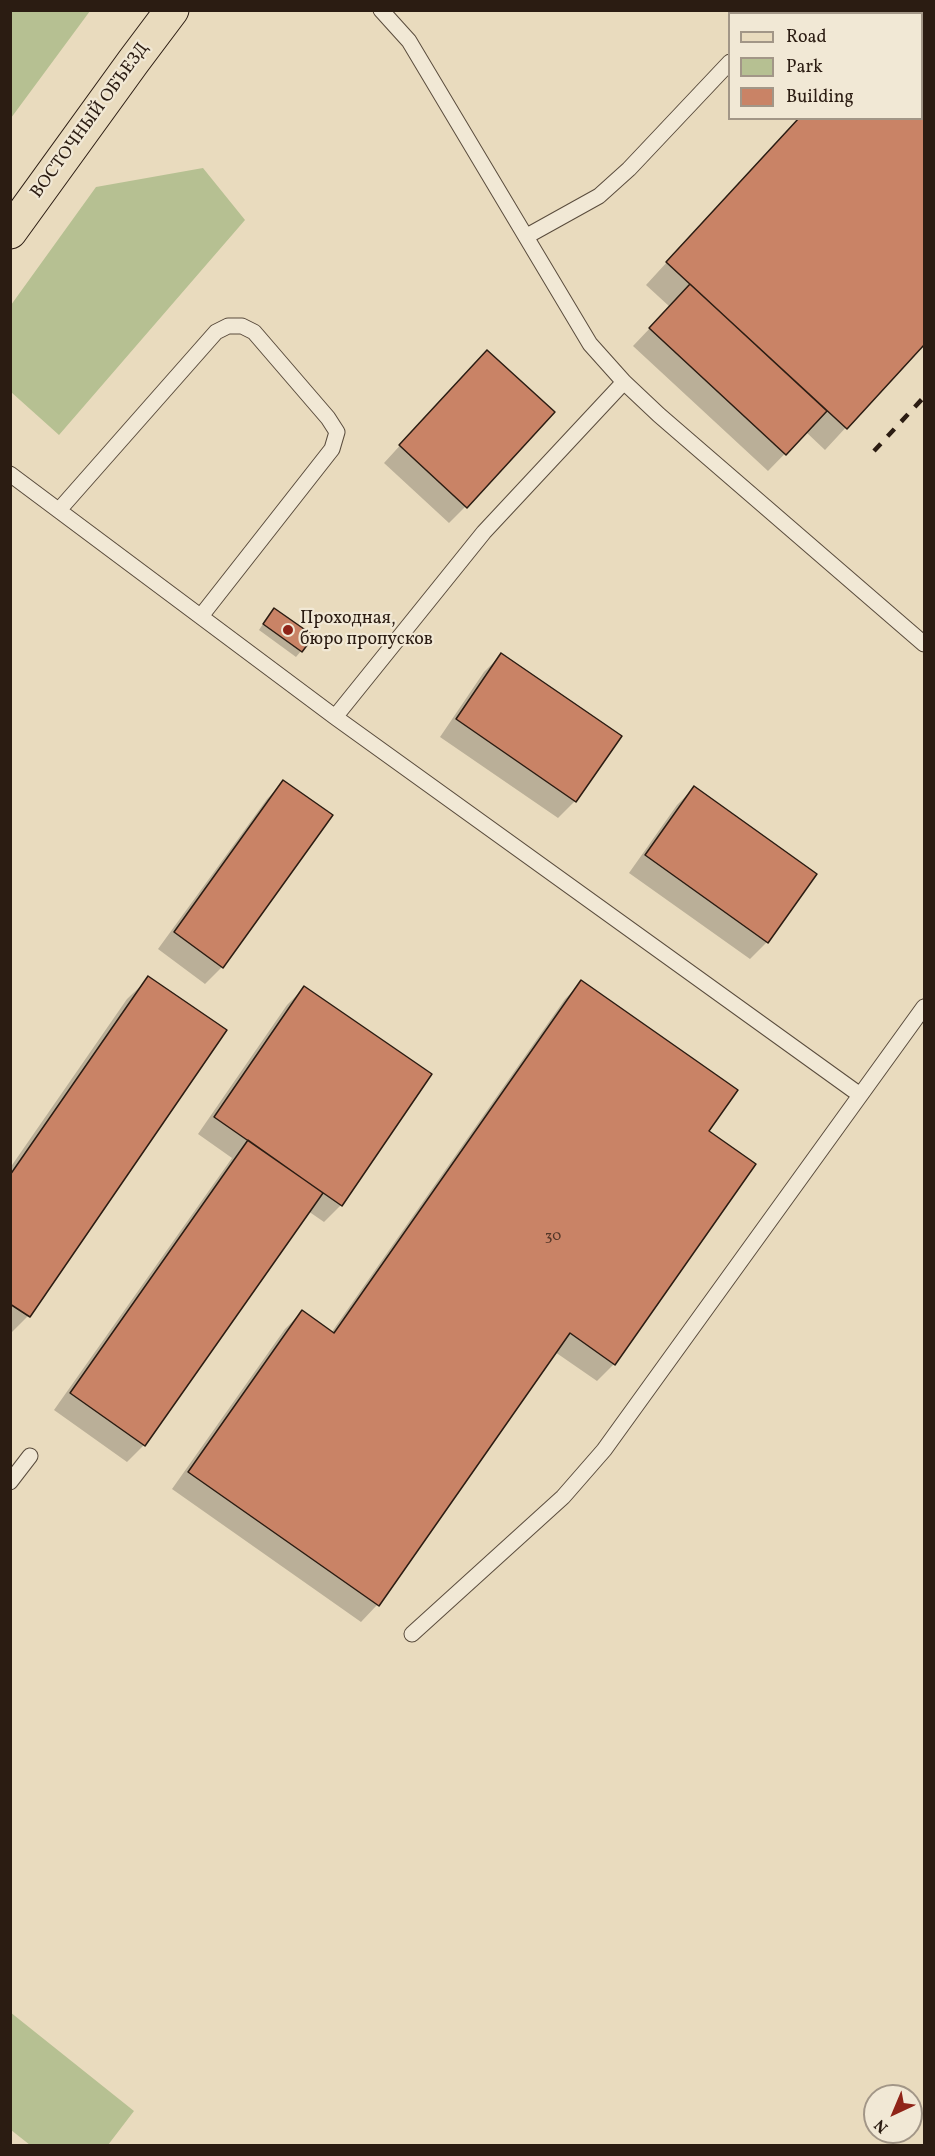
<!DOCTYPE html>
<html>
<head>
<meta charset="utf-8">
<style>
  body { margin:0 }
  #map { position:relative; width:935px; height:2156px; overflow:hidden; background:#e9dbbe; font-family:Vollkorn,serif }
  canvas { display:block }
  .frame { position:absolute; inset:0; border:12px solid #2b1c12; pointer-events:none }
  .legend { position:absolute; left:728px; top:12px; width:195px; height:108px; box-sizing:border-box; background:#f1e8d5; border:2px solid #a29687; margin:0; padding:8px 10px; list-style:none; font-size:18px; color:#2b1c12 }
  .legend li { display:flex; align-items:center; gap:12px; height:30px }
  .legend b { width:30px; border:2px solid #a29687 }
  .north { position:absolute; left:863px; top:2084px; width:60px; height:60px; box-sizing:border-box; background:#f1e8d5; border:2px solid #a29687; border-radius:50%; rotate:224deg; font-size:16px; font-weight:700; line-height:24px; text-align:center; color:#2b1c12 }
  .north::after { content:''; display:block; margin:auto; width:21px; height:27px; background:#8f2418; clip-path:polygon(50% 0,100% 100%,50% 72%,0 100%) }
</style>
</head>
<body>
<div id="map">
<canvas width="935" height="2156"></canvas>
<div class="frame"></div>
<ul class="legend">
<li><b style="height:8px;background:#e9dbbe"></b>Road</li>
<li><b style="height:16px;background:#b6c092"></b>Park</li>
<li><b style="height:16px;background:#c98366"></b>Building</li>
</ul>
<div class="north">N</div>
</div>
<script>
const context = document.querySelector('canvas').getContext('2d');
context.lineJoin = 'round';
function fill(path, color) {
  context.fillStyle = color;
  context.fill(path, 'evenodd');
}
function toPath(rows) {
  const path = new Path2D();
  for (const r of rows) {
    path.moveTo(r[0], r[1]);
    for (let i = 2; i < r.length; i += 2) path.lineTo(r[i], r[i + 1]);
  }
  return path;
}
function trace(path, color, width, dash) {
  context.strokeStyle = color;
  context.lineWidth = width;
  context.lineCap = dash ? 'butt' : 'round';
  context.setLineDash(dash || []);
  context.stroke(path);
}
function drawText(font, color, halo, rows, align = 'center') {
  context.font = font + ' Vollkorn,serif';
  context.lineWidth = 4.5;
  context.setLineDash([]);
  context.textBaseline = 'middle';
  context.strokeStyle = halo;
  context.fillStyle = color;
  for (const [text, x, y, turn = 0] of rows) {
    context.save();
    context.translate(x, y);
    context.rotate((+turn || 0) * Math.PI / 180);
    context.textAlign = isNaN(turn) ? turn : align;
    if (halo) context.strokeText(text, 0, 0);
    context.fillText(text, 0, 0);
    context.restore();
  }
}
const green = toPath([
  [11,10,90,11,11,118,10,11],
  [203,168,245,220,59,435,11,392,11,305,96,187],
  [10,2012,134,2111,108,2145,30,2145,11,2130]
]);
const shadow = toPath([
  [899,10,924,10,924,343,825,450,806,432,768,471,633,346,670,307,646,285,799,118,922,118,922,14,896,14],
  [470,369,466,506,449,523,384,463],
  [269,615,301,651,296,657,259,630],
  [501,655,620,736,575,801,558,818,440,737,484,672],
  [284,782,222,967,205,984,158,949,267,799],
  [694,788,815,875,767,942,750,959,629,873,677,805],
  [149,978,28,1316,10,1334,10,1168,127,999],
  [582,982,707,1131,754,1165,614,1364,597,1381,555,1352,377,1605,361,1622,172,1489,285,1329,302,1312,331,1333,565,999],
  [304,988,341,1205,324,1222,308,1211,144,1445,127,1462,54,1410,232,1158,198,1134,287,1005]
]);
const building = toPath([
  [899,10,924,10,924,345,847,429,666,262,799,118,922,118,922,14,896,14,899,10],
  [690,284,827,411,786,455,649,328,690,284],
  [487,350,555,412,467,508,399,445,487,350],
  [274,608,314,636,302,652,263,624,274,608],
  [501,653,622,736,576,802,456,719,501,653],
  [283,780,333,815,223,968,174,932,283,780],
  [694,786,817,874,768,943,645,855,694,786],
  [148,976,227,1030,30,1317,10,1304,10,1175,148,976],
  [581,980,738,1090,709,1131,756,1164,615,1365,570,1333,379,1606,188,1472,302,1310,334,1333,581,980],
  [304,986,432,1074,342,1206,214,1117,304,986],
  [248,1140,323,1193,145,1446,70,1393,248,1140]
]);
const lane = toPath([
  [381,10,409,41,590,344,624,382,659,415,924,644],
  [784,14,787,10],
  [527,236,599,196,629,169,730,62],
  [10,474,335,717,860,1095],
  [59,510,216,332,228,326,242,326,254,332,328,418,337,432,332,449,201,616],
  [335,717,484,532,624,382],
  [10,1482,30,1456],
  [412,1634,563,1497,604,1450,924,1007]
]);
const primary = toPath([
  [10,232,133,62,172,10]
]);
const rail = toPath([
  [874,451,924,397]
]);
const markers = [
  [288,630,6,"#8f2418"]
];
const numberNames = [
  ["30",553,1237]
];
const streetNames = [
  ["ВОСТОЧНЫЙ ОБЪЕЗД",91,121,-54]
];
const poiNames = [
  ["Проходная,",300,620],
  ["бюро пропусков",300,641]
];
fill(green, '#b6c092');
fill(shadow, '#0003');
fill(building, '#c98366');
trace(building, '#2b1c12', 1.5);
trace(lane, '#5a4c3d', 17);
trace(primary, '#2b1c12', 35);
trace(lane, '#f1e8d5', 15);
trace(primary, '#e9dbbe', 33);
trace(rail, '#2b1c12', 4.5, [10, 10]);
for (const [x, y, r, color] of markers) {
  const dot = new Path2D();
  dot.arc(x, y, r, 0, 2 * Math.PI);
  context.fillStyle = color;
  context.fill(dot);
  trace(dot, '#f1e8d5', 2);
}
drawText('15px', '#523627', null, numberNames);
drawText('18px', '#2b1c12', '#f1e8d5', streetNames);
drawText('18px', '#2b1c12', '#f1e8d5', poiNames, 'left');
</script>
</body>
</html>
